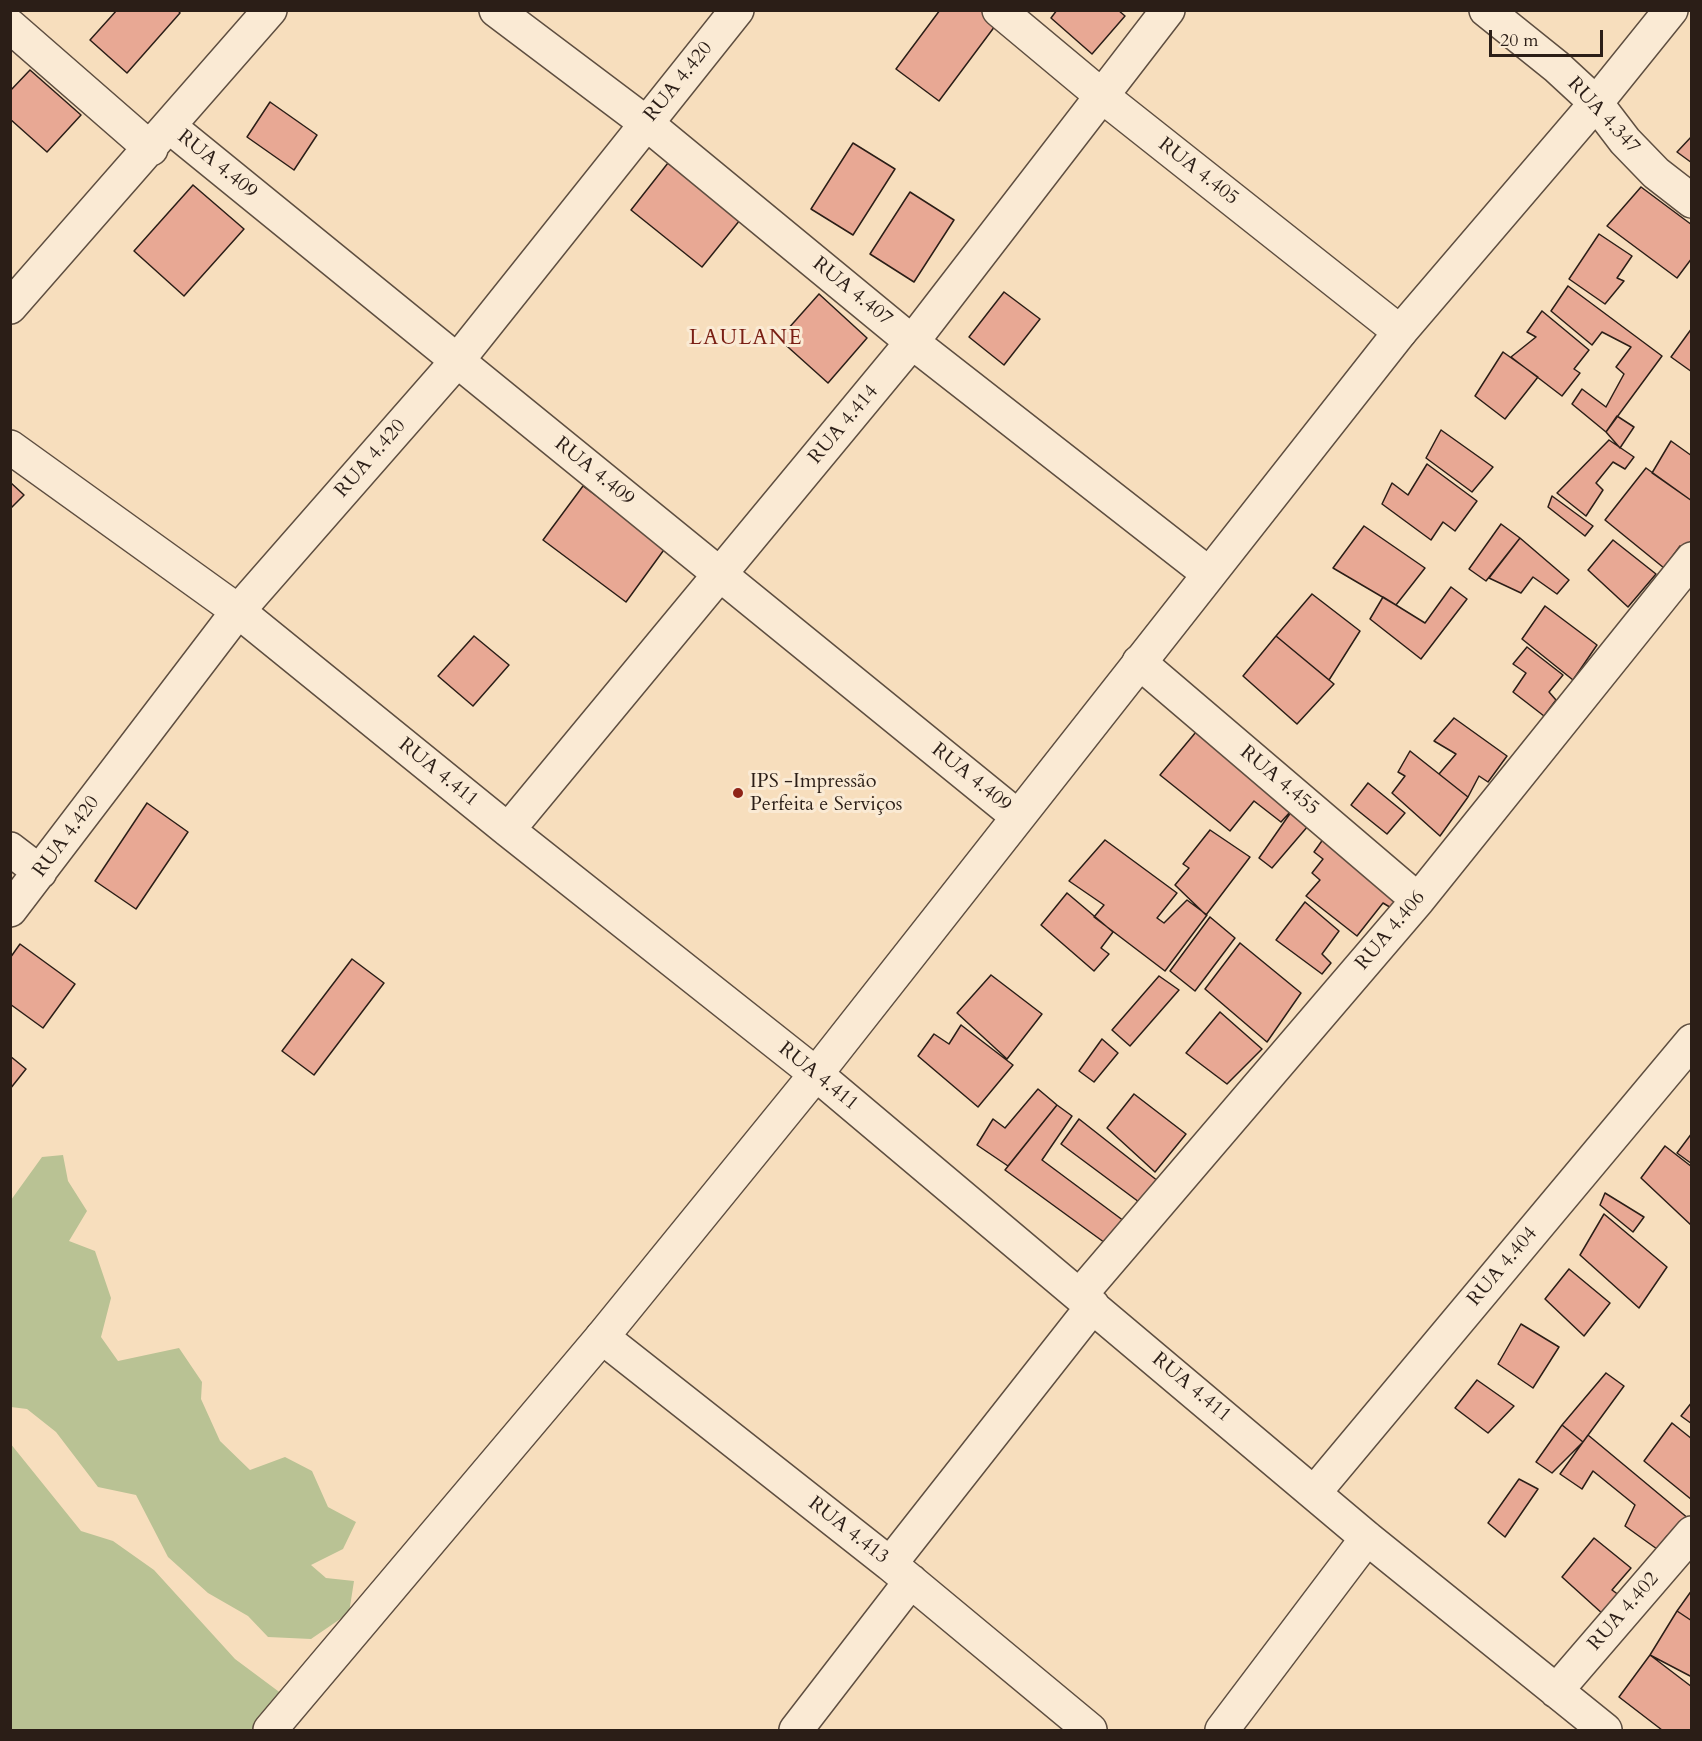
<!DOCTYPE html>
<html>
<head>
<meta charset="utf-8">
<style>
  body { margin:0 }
  #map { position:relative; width:1702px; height:1741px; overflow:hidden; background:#f7debd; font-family:Cardo,serif }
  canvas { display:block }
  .frame { position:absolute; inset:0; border:12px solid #2b1e17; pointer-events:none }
  .scale { position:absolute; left:1489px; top:30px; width:114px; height:27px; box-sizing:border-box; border:3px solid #2b1e17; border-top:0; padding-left:8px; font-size:18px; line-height:21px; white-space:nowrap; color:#2b1e17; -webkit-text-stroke:4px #faead4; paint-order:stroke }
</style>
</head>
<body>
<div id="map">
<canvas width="1702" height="1741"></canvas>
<div class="frame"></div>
<div class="scale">20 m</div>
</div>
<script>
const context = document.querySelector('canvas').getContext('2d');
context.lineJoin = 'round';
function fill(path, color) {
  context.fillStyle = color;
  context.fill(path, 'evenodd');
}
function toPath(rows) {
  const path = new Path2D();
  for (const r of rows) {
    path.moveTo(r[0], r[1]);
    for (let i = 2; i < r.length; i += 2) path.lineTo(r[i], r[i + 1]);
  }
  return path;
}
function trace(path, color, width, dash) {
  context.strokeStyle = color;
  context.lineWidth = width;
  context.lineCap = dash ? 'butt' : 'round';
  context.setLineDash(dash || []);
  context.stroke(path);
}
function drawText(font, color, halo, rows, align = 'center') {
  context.font = font + ' Cardo,serif';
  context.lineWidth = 6;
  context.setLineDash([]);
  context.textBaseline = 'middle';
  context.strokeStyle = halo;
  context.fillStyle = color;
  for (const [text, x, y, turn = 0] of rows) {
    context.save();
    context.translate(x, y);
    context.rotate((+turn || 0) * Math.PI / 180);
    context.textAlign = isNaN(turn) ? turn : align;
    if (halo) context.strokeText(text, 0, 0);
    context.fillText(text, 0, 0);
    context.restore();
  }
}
const green = toPath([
  [63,1155,68,1181,87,1211,69,1241,95,1251,111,1298,101,1337,118,1361,179,1348,202,1382,201,1399,220,1441,250,1470,285,1457,312,1471,328,1507,356,1522,343,1549,311,1565,326,1578,354,1581,349,1613,311,1639,268,1637,248,1616,208,1593,168,1557,136,1495,98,1487,56,1432,27,1409,11,1407,11,1200,42,1157],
  [10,1443,81,1531,113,1541,154,1570,235,1659,282,1694,253,1730,11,1730]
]);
const building = toPath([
  [117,10,178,10,180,13,127,73,90,40,117,10],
  [940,10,991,10,1001,18,939,101,896,69,940,10],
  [1057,10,1118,10,1125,16,1092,54,1051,18,1057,10],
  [30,70,81,115,47,152,10,119,10,91,30,70],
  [270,102,317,135,294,170,247,137,270,102],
  [1692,136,1692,163,1677,152,1692,136],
  [853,143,895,169,853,235,811,209,853,143],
  [668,163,740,220,702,267,631,210,668,163],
  [193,185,244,229,184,296,134,251,193,185],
  [1641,187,1692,225,1692,258,1677,278,1607,226,1641,187],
  [910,192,954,220,914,282,870,254,910,192],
  [1599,234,1632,256,1617,278,1624,281,1605,304,1569,279,1599,234],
  [1568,286,1662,356,1606,432,1572,404,1582,389,1606,407,1624,374,1616,367,1631,347,1602,332,1592,345,1551,311,1568,286],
  [1004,292,1040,319,1004,365,969,337,1004,292],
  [819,294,867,338,828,383,779,339,819,294],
  [1542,311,1589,350,1574,369,1580,373,1562,396,1511,357,1536,337,1527,332,1542,311],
  [1692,328,1692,372,1671,357,1692,328],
  [1503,352,1538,377,1505,419,1475,396,1503,352],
  [1617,416,1634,427,1620,448,1606,432,1617,416],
  [1441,430,1493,467,1472,492,1426,458,1441,430],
  [1609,440,1634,457,1625,469,1613,462,1596,483,1603,490,1586,516,1557,493,1609,440],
  [1671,441,1692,456,1692,501,1652,473,1671,441],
  [1427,464,1477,501,1455,531,1443,522,1431,540,1382,504,1392,483,1408,495,1427,464],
  [1646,468,1692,501,1692,540,1684,549,1680,546,1664,568,1605,520,1646,468],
  [10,482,24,495,10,509,10,482],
  [583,486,666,547,626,602,543,540,583,486],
  [1552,496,1593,526,1585,536,1548,507,1552,496],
  [1501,524,1520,538,1486,581,1469,569,1501,524],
  [1364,526,1425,568,1396,605,1333,568,1364,526],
  [1520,538,1569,580,1557,594,1533,577,1521,593,1489,578,1520,538],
  [1613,540,1656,574,1628,607,1588,570,1613,540],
  [1451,587,1467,599,1421,659,1370,619,1383,597,1425,623,1451,587],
  [1312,594,1360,631,1329,680,1276,636,1312,594],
  [1545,606,1597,645,1573,680,1522,639,1545,606],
  [474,636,509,665,473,706,438,676,474,636],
  [1276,636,1334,684,1297,724,1243,676,1276,636],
  [1527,647,1563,675,1549,692,1556,700,1544,716,1513,692,1526,673,1513,664,1527,647],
  [1454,718,1507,756,1488,782,1479,776,1468,797,1439,774,1456,754,1434,741,1454,718],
  [1201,726,1301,800,1281,822,1254,801,1230,831,1160,775,1201,726],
  [1410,751,1468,797,1440,836,1392,793,1405,776,1398,772,1410,751],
  [1368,783,1405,813,1387,834,1351,805,1368,783],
  [147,803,188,832,136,909,95,881,147,803],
  [1296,805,1314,819,1272,868,1259,858,1296,805],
  [1210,830,1250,857,1206,915,1175,885,1189,868,1183,864,1210,830],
  [1329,831,1405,895,1393,909,1383,903,1357,936,1306,896,1320,880,1312,873,1323,859,1314,852,1329,831],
  [1105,840,1177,893,1157,918,1164,923,1187,900,1207,915,1165,971,1094,917,1104,905,1069,881,1105,840],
  [1067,893,1113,932,1101,948,1109,954,1094,971,1041,925,1067,893],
  [1305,902,1339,931,1322,954,1331,963,1322,974,1276,940,1305,902],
  [1210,917,1235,938,1195,991,1170,971,1210,917],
  [1240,943,1301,993,1267,1042,1205,989,1240,943],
  [20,944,75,984,43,1028,10,1004,10,958,20,944],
  [352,959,384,983,314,1075,282,1051,352,959],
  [991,975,1042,1014,1007,1059,957,1013,991,975],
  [1159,976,1179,990,1130,1046,1112,1030,1159,976],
  [1220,1012,1262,1049,1227,1084,1186,1053,1220,1012],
  [961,1025,1013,1065,978,1107,918,1056,934,1034,949,1044,961,1025],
  [1102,1039,1118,1053,1094,1082,1079,1071,1102,1039],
  [10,1056,26,1069,10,1089,10,1056],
  [1038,1089,1057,1105,1008,1166,977,1145,993,1119,1005,1128,1038,1089],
  [1134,1094,1186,1134,1155,1172,1107,1128,1134,1094],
  [1057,1105,1072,1116,1042,1160,1128,1224,1112,1248,1005,1170,1057,1105],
  [1079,1119,1163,1185,1143,1205,1061,1144,1079,1119],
  [1692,1133,1692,1164,1677,1153,1692,1133],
  [1665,1146,1692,1167,1692,1226,1641,1178,1665,1146],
  [1605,1193,1644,1217,1633,1232,1600,1205,1605,1193],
  [1604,1214,1667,1267,1639,1308,1580,1255,1604,1214],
  [1569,1269,1610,1303,1584,1336,1545,1299,1569,1269],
  [1521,1324,1559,1347,1533,1388,1498,1364,1521,1324],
  [1606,1373,1624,1386,1583,1442,1562,1425,1606,1373],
  [1477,1380,1514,1406,1488,1433,1455,1408,1477,1380],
  [1692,1402,1692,1424,1681,1416,1692,1402],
  [1672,1423,1692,1439,1692,1500,1644,1461,1672,1423],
  [1562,1425,1583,1442,1552,1473,1536,1462,1562,1425],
  [1588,1435,1689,1519,1672,1542,1667,1536,1657,1549,1625,1526,1635,1505,1593,1471,1582,1489,1560,1474,1588,1435],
  [1519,1479,1538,1489,1505,1537,1488,1523,1519,1479],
  [1594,1538,1631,1568,1612,1590,1623,1598,1604,1615,1562,1577,1594,1538],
  [1692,1590,1692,1621,1677,1611,1692,1590],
  [1677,1611,1692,1621,1692,1677,1650,1655,1677,1611],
  [1650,1655,1692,1687,1692,1730,1662,1730,1619,1697,1650,1655]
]);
const minor = toPath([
  [496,10,646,123,912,342,1209,574],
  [999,10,1102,96,1400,332],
  [1486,10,1557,67,1596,103,1625,141,1656,173,1692,201],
  [10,26,151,149],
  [170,127,1017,816],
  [10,307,270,10],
  [10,447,238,611,508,830,816,1074,1367,1538,1605,1730],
  [1139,662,1418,900],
  [508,830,912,342,1168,10],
  [10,849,40,872],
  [10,910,238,611,457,361,737,10],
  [1080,1295,1418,900,1692,559],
  [602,1337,890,1564,1090,1730],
  [1314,1493,1692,1041],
  [890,1564,1093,1306],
  [1556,1691,1692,1533],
  [796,1730,911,1581],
  [1222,1730,1367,1538]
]);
const tertiary = toPath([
  [270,1730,602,1337,816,1074,1400,332,1596,103,1671,10]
]);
const markers = [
  [738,793,6,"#8f2418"]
];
const streetNames = [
  ["RUA 4.420",679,82,-51],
  ["RUA 4.347",1603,116,47],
  ["RUA 4.409",217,165,39],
  ["RUA 4.405",1198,172,38],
  ["RUA 4.407",852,292,39],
  ["RUA 4.414",844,425,-50],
  ["RUA 4.420",371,459,-49],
  ["RUA 4.409",594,472,39],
  ["RUA 4.411",438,773,39],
  ["RUA 4.409",971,778,39],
  ["RUA 4.455",1279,781,40],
  ["RUA 4.420",67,837,-53],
  ["RUA 4.406",1391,931,-50],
  ["RUA 4.411",818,1077,39],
  ["RUA 4.404",1503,1267,-50],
  ["RUA 4.411",1191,1388,40],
  ["RUA 4.413",848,1531,38],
  ["RUA 4.402",1624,1612,-49]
];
const poiNames = [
  ["IPS -Impressão",750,782],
  ["Perfeita e Serviços",750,805]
];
const neighbourhoodNames = [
  ["LAULANE",746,339]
];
fill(green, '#b9c294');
fill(building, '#e8a894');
trace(building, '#2b1e17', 1.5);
trace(minor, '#5e4e40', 36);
trace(tertiary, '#5e4e40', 36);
trace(minor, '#faead4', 33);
trace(tertiary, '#faead4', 33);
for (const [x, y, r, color] of markers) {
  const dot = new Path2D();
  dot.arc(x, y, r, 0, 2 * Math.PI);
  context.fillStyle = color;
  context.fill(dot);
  trace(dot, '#faead4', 2);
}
drawText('20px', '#2b1e17', '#faead4', streetNames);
drawText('20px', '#2b1e17', '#faead4', poiNames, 'left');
context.letterSpacing = '1.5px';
drawText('21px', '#7a1f14', '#faead4', neighbourhoodNames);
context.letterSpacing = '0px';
</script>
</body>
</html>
